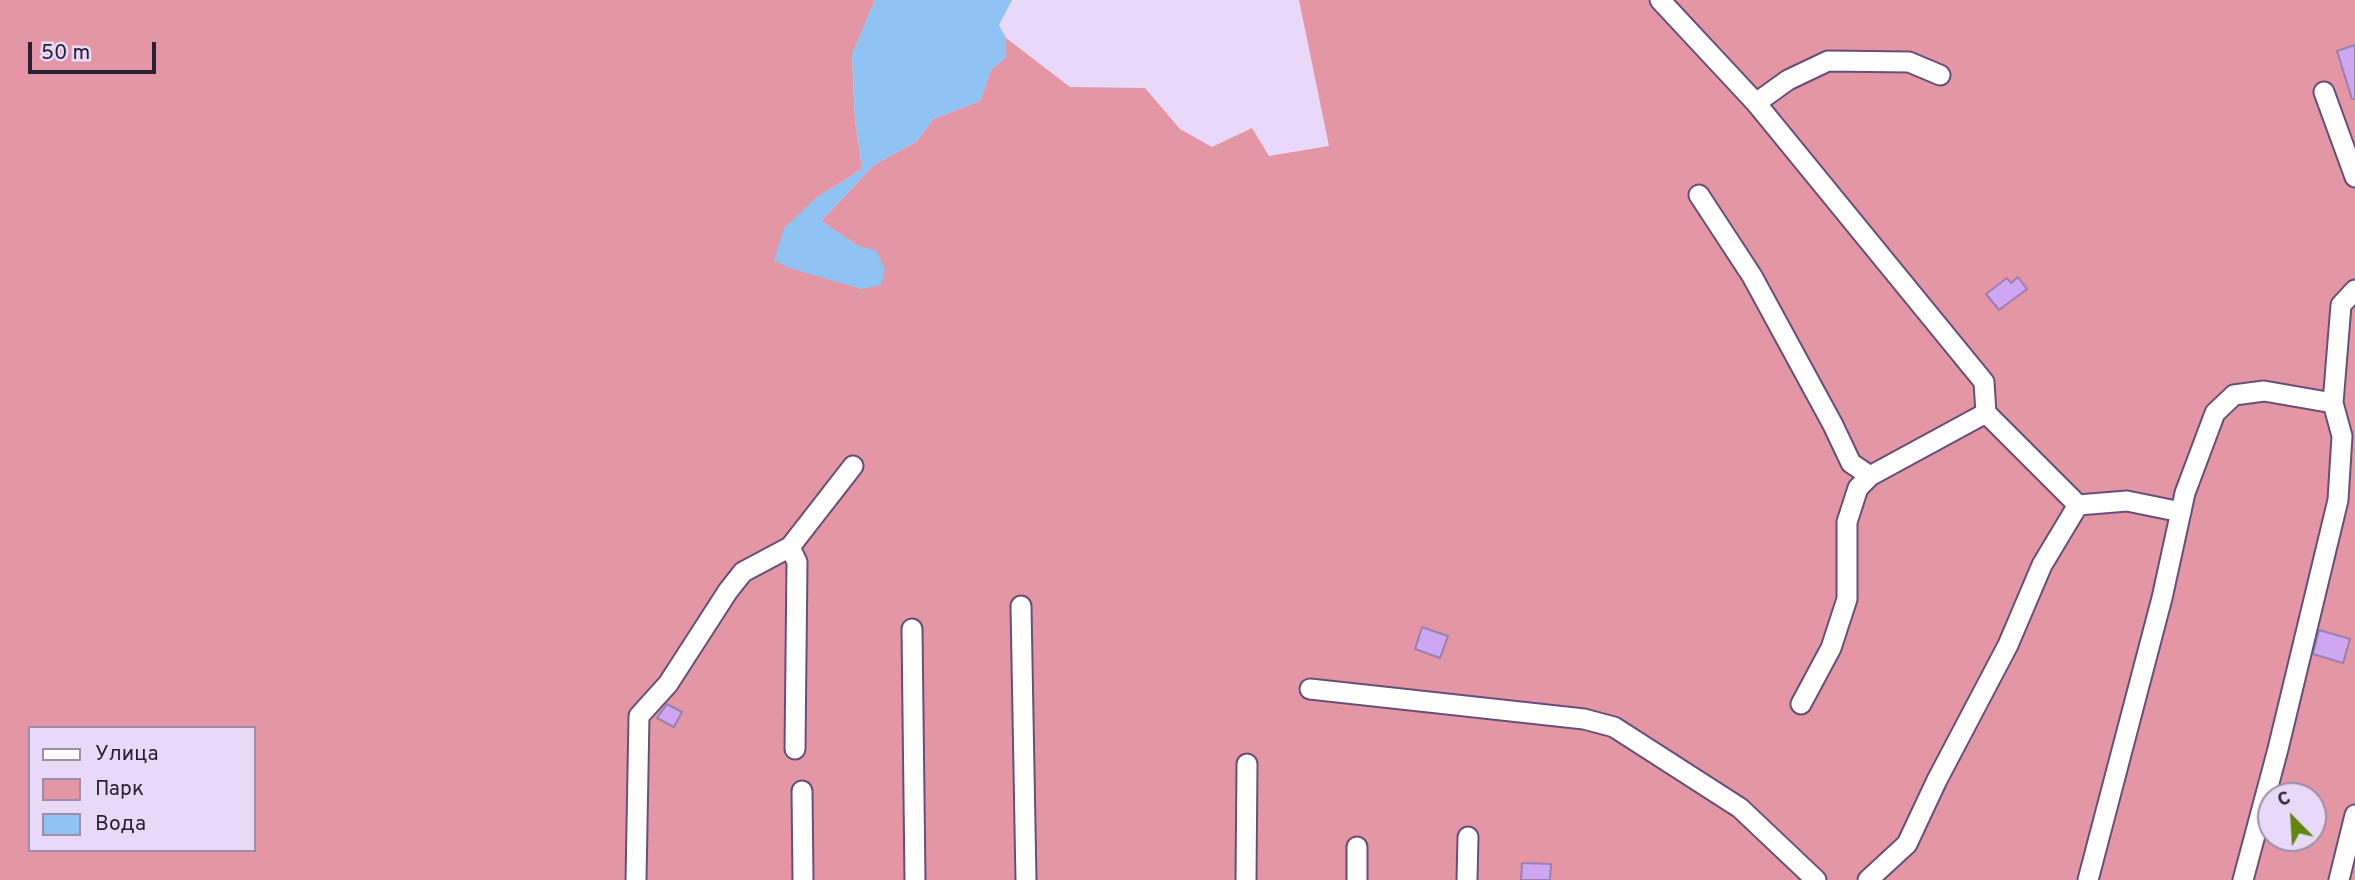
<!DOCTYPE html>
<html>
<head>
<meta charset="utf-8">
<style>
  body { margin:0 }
  #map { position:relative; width:2355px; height:880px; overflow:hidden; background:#e9d9f9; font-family:Overpass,sans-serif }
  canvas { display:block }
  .legend { position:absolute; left:28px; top:726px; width:228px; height:126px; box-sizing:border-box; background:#e9d9f9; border:2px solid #9d8faa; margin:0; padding:9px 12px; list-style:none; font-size:21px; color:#2a2033 }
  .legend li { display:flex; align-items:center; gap:14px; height:35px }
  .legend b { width:35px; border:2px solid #9d8faa }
  .north { position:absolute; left:2257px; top:782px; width:70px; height:70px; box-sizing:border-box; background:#e9d9f9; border:2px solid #9d8faa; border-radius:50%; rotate:336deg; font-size:19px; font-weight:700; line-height:28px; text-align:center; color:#2a2033 }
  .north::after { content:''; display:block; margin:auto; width:24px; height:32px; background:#608710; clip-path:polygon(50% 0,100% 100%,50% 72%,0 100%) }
  .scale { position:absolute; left:28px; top:42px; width:128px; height:32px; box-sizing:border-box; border:4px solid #2a2033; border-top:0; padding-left:9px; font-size:21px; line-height:24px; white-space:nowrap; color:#2a2033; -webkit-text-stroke:5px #e9d9f9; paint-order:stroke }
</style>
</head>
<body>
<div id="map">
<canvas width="2355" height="880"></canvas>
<ul class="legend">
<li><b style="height:9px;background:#fff"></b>Улица</li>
<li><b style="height:19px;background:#e596a4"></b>Парк</li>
<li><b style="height:19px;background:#8fc3f4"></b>Вода</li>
</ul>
<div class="north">С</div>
<div class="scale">50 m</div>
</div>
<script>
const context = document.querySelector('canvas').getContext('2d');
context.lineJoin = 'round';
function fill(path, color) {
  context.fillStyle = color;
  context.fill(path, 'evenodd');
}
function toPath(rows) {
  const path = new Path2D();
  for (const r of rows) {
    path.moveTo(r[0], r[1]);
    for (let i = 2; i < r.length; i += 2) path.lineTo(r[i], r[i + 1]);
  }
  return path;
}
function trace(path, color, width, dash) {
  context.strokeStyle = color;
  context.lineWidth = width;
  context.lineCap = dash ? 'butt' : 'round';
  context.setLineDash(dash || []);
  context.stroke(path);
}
const green = toPath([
  [0,0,875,0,852,55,855,120,862,169,816,198,829,279,862,289,858,246,821,221,874,165,917,141,933,119,980,101,991,70,1006,57,1006,38,1070,87,1145,88,1180,129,1212,147,1252,128,1269,156,1329,146,1299,0,2355,0,2355,880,0,880],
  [30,728,254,728,254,850,30,850],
  [2271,796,2313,796,2313,838,2271,838]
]);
const water = toPath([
  [875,0,1012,0,999,25,1006,38,1006,57,991,70,980,101,933,119,917,141,874,165,821,221,858,246,876,250,885,270,881,285,862,289,789,268,774,260,784,228,816,198,862,169,855,120,852,54]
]);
const building = toPath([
  [2355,45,2355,99,2352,99,2337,51,2355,45],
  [2018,277,2027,289,1999,310,1986,294,2007,278,2011,283,2018,277],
  [1422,627,1448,636,1440,658,1415,649,1422,627],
  [2319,630,2350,639,2343,663,2313,654,2319,630],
  [667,704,682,712,674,727,657,718,667,704],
  [1522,863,1551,864,1550,880,1521,880,1522,863]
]);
const minor = toPath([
  [1660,0,1756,103,1984,382,1986,413,2078,505,2127,501,2181,512],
  [2324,92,2355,177],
  [1756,103,1788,80,1828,61,1909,62,1940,75],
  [1699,195,1752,276,1833,425,1851,463,1870,476],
  [790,547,797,562,795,749],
  [1021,606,1026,880],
  [912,629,915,880],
  [1310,689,1584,719,1614,727,1740,808,1816,880],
  [1801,704,1831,648,1847,599,1847,522,1858,488,1870,476,1986,413],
  [802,791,803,880],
  [636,880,639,716,668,684,728,591,743,572,790,547,853,466],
  [1246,880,1247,764],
  [1357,880,1357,847],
  [1467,880,1468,837],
  [1868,880,1907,844,1937,780,2008,645,2042,565,2078,505],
  [2088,880,2162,598,2185,493,2215,413,2234,395,2264,391,2333,403],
  [2243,880,2278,749,2338,500,2342,436,2333,403,2341,305,2355,290],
  [2339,880,2355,815]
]);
fill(green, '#e596a4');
fill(water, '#8fc3f4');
fill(building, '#cea7f2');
trace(building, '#9a81b1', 2);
trace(minor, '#674f7c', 23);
trace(minor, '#fff', 19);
</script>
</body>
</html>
